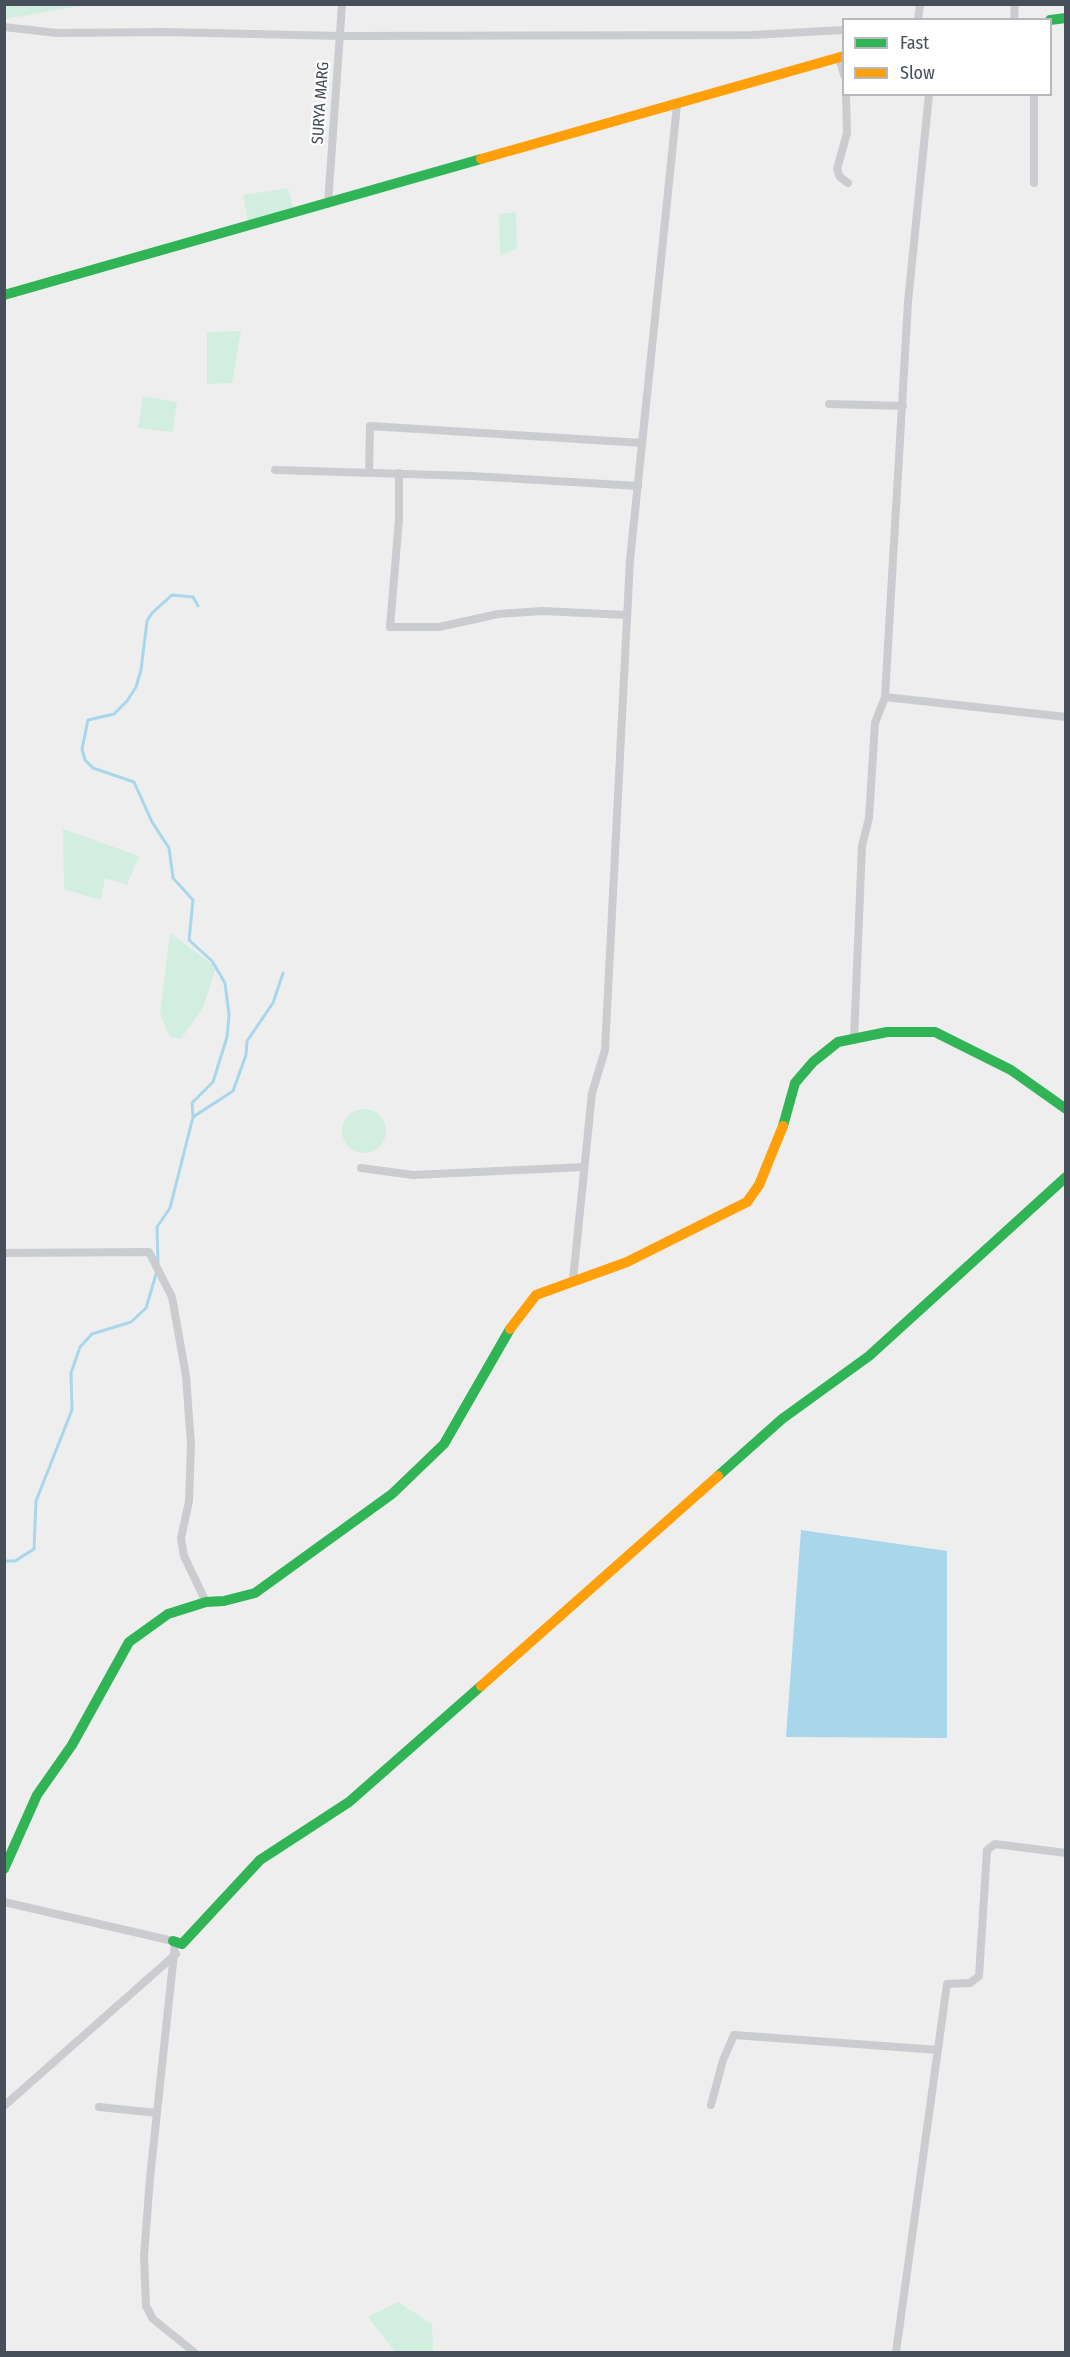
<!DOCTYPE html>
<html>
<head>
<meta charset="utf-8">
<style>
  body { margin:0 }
  #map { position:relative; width:1070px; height:2357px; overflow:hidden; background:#efeeee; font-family:"Fira Sans Condensed",sans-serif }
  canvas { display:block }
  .frame { position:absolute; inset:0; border:6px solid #464f5a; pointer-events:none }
  .legend { position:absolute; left:842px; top:18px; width:210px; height:78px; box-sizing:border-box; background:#fff; border:2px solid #b5b9bd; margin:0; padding:8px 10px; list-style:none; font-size:18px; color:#464f5a }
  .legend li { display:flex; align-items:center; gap:12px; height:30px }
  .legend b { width:30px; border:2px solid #b5b9bd }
</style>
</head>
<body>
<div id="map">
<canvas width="1070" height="2357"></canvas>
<div class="frame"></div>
<ul class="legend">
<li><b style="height:8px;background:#30b455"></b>Fast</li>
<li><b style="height:8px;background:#ff9f0a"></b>Slow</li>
</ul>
</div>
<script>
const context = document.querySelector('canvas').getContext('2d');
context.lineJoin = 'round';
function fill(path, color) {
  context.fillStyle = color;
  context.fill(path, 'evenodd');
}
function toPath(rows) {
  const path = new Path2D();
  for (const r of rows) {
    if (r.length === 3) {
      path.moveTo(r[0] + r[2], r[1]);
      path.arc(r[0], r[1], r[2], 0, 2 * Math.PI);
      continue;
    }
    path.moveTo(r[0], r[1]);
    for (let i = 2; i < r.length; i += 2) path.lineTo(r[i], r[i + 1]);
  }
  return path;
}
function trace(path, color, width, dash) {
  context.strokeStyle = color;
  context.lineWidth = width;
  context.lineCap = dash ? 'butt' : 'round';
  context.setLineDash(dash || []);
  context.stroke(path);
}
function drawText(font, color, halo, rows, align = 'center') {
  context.font = font + ' "Fira Sans Condensed",sans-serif';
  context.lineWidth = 4.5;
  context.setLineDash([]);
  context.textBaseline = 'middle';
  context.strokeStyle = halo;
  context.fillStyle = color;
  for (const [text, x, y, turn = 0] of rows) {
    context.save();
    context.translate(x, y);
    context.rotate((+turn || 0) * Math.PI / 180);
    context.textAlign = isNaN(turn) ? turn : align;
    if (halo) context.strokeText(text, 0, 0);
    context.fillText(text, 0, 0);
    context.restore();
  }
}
const green = toPath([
  [5,4,85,4,85,5,5,19],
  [288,188,293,208,248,221,243,195],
  [516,212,517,248,500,256,499,214],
  [241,331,232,383,207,384,207,332],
  [143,396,177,402,173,432,138,428],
  [63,829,139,856,127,885,105,878,101,900,64,889],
  [170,933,216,967,203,1008,181,1039,170,1037,160,1014],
  [364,1131,22],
  [398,2302,432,2324,433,2352,395,2352,368,2317]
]);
const water = toPath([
  [801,1530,947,1551,947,1738,786,1737]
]);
const stream = toPath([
  [193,1117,192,1103,213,1082,227,1037,229,1015,225,983,212,961,189,940,193,900,173,878,169,848,152,822,134,782,93,768,85,760,82,749,88,720,114,714,127,701,136,687,141,670,147,621,152,613,172,595,193,597,198,606],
  [158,1264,157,1227,170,1208,193,1117,233,1091,246,1055,247,1041,273,1003,283,973],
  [4,1561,15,1561,34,1549,36,1501,72,1410,71,1373,80,1347,92,1334,131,1322,146,1308,157,1271]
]);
const street = toPath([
  [918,20,920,4],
  [1014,20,1015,4],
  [4,27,57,33,166,32,340,36,751,35,844,30],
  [839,57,844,75],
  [846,94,847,133,837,169,840,177,848,183],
  [1034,94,1034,183],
  [328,204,342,4],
  [829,404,903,406],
  [275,470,472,476,638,486],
  [369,472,370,426,642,443],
  [399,473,399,519,390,627,439,627,498,614,542,611,627,615],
  [885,697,1066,717],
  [854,1039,862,846,869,818,875,723,885,697,908,302,929,94],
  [361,1168,413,1175,584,1167],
  [4,1253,149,1252,172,1297,186,1376,191,1445,189,1501,181,1538,184,1556,206,1602],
  [573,1280,592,1093,605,1050,630,560,677,105],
  [4,1902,173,1941,175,1944,150,2178,144,2256,146,2306,153,2319,194,2352],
  [711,2105,723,2060,734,2035,938,2050],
  [4,2106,176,1954],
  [99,2107,157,2113],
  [896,2352,947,1984,970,1983,979,1976,987,1850,995,1844,1066,1853]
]);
const fast = toPath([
  [1050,20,1066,18],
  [4,295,481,159],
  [783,1126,795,1083,813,1062,838,1042,887,1032,935,1032,1011,1070,1066,1109],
  [718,1476,782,1419,869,1356,1066,1177],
  [4,1869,37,1795,72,1745,129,1642,168,1614,206,1602,224,1601,255,1593,392,1494,444,1444,510,1329],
  [173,1941,182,1944,260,1860,349,1802,481,1686]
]);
const slow = toPath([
  [481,159,844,56],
  [510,1329,536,1295,627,1262,747,1202,759,1185,783,1126],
  [481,1686,718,1476]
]);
const streetNames = [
  ["SURYA MARG",321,103,-86]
];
fill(green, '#d2eee0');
fill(water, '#a8d6eb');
trace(stream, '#a8d6eb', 3);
trace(street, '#cacccf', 8);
trace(fast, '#30b455', 10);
trace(slow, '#ff9f0a', 10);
drawText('16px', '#464f5a', '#fff', streetNames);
</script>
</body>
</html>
